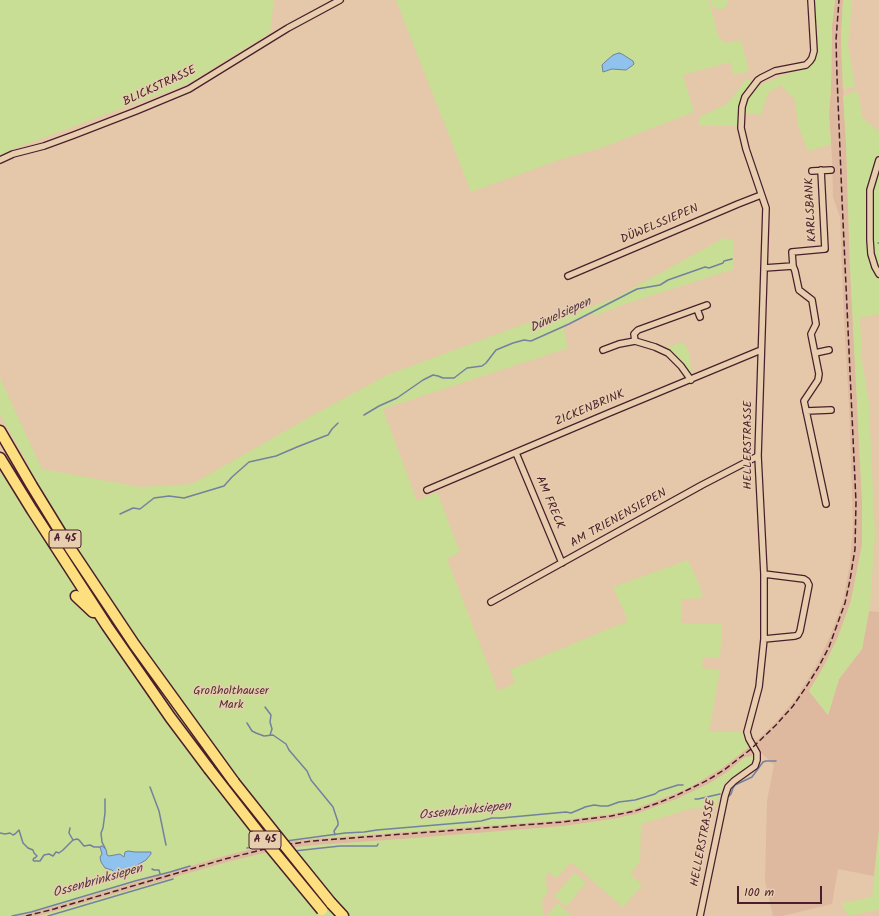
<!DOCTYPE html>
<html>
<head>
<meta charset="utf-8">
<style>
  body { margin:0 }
  #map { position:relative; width:879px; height:916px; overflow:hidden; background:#e5c7a9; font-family:Kalam,sans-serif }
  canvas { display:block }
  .scale { position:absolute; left:737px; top:886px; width:85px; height:18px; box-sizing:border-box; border:2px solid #4a1f2b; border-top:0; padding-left:5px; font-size:12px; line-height:14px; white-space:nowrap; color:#4a1f2b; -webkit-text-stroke:3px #e7ceaf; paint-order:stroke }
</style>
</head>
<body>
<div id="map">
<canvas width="879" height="916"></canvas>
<div class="scale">100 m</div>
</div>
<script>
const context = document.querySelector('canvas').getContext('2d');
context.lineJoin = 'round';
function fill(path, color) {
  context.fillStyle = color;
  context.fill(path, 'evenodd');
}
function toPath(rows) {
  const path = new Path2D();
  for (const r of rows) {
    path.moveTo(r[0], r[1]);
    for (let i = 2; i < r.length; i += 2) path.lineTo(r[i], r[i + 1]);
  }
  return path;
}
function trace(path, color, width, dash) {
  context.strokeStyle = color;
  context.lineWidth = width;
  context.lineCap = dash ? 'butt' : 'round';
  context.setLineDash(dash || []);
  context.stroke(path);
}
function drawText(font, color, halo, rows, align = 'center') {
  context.font = font + ' Kalam,sans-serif';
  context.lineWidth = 3;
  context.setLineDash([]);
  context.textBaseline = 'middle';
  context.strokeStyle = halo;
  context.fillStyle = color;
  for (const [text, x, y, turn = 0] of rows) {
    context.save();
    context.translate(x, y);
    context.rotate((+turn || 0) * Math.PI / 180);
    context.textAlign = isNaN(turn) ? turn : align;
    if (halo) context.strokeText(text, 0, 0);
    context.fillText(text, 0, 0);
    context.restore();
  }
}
const built = toPath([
  [835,0,843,0,841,39,843,89,846,142,850,267,862,500,862,545,851,601,838,637,824,666,809,691,828,715,839,679,862,649,869,611,879,612,879,830,874,876,838,869,832,904,782,916,773,916,765,881,767,801,774,765,758,750,754,743,774,724,796,698,816,666,831,634,843,601,850,564,853,525,849,404,844,319,840,217,833,197,832,157,829,115,831,88,832,25],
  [749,747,754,754,752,756,744,758,726,773,710,783,677,799,636,814,613,819,564,826,403,839,316,845,280,849,38,916,17,916,53,907,224,856,275,843,311,839,563,820,611,814,634,809,674,794,690,787,722,768]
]);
const green = toPath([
  [0,0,274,0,270,33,187,84,8,151,0,156],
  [396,0,709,0,717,32,719,38,726,43,741,40,749,71,734,75,730,62,683,75,694,112,601,148,562,159,471,192],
  [619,53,622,54,633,61,606,71,603,64,613,55],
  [711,0,727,0,728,4,723,9,717,9,712,6,711,4],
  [815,0,835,0,832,25,831,88,829,115,831,144,808,151,798,125,795,100,781,85,768,93,761,115,746,113,742,126,699,126,699,117,727,104,747,78,758,86,786,74,810,67,818,52],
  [843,0,852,0,848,45,855,87,843,89,841,39],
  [856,91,859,95,862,117,879,132,879,314,860,318,862,361,869,404,875,535,870,605,862,649,839,679,828,715,809,691,824,666,838,637,851,601,862,545,862,500,850,267,846,142,843,96],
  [724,238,733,240,734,269,619,306,595,316,593,313,563,325,568,348,383,409,417,501,437,492,460,552,447,559,498,691,515,683,510,670,628,621,613,587,688,560,699,584,703,598,682,599,681,623,722,624,720,658,703,658,702,668,720,670,709,732,742,732,746,742,749,747,722,768,690,787,674,794,634,809,611,814,563,820,311,839,275,843,224,856,30,913,17,916,0,916,0,472,2,475,7,479,23,465,29,466,0,415,0,378,42,469,140,487,192,484,315,414,387,375,538,319,550,322,615,298],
  [101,849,106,849,107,855,109,856,113,856,117,854,125,857,125,854,135,852,144,852,145,851,149,852,114,873,112,870,107,869,103,866,101,862,100,857,102,854],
  [683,342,689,352,692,376,691,376,664,348],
  [752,756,754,760,752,763,724,783,716,807,689,809,641,824,640,862,630,874,642,885,623,907,571,862,557,878,548,872,546,877,547,893,542,900,543,916,38,916,227,862,280,849,316,845,403,839,564,826,613,819,636,814,677,799,710,783,726,773,744,758],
  [879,830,879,909,850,916,844,910,842,903,872,897],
  [575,873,586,883,566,907,554,896],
  [558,903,572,916,546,916]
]);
const water = toPath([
  [619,53,622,54,633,61,634,64,633,65,626,70,612,69,603,72,602,65,605,62,613,55,619,53],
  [102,846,106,849,107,855,109,856,120,854,124,857,125,852,128,851,135,852,151,852,151,854,146,860,132,868,118,874,116,874,112,870,105,868,101,862,100,857,102,854,100,847,102,846]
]);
const stream = toPath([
  [878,243,879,243],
  [364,415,379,406,397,398,423,380,433,375,438,376,443,378,454,378,467,368,482,366,486,363,496,350,513,343,524,340,531,341,569,324,637,289,660,285,668,280,705,267,709,268,723,263,724,261,732,259],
  [120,514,133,508,140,509,154,498,169,496,184,498,224,486,232,477,249,462,276,456,297,447,325,436,328,435,332,429,338,423],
  [265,707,271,715,270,722,272,729,270,735],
  [247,723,252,731,256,733,264,736,273,735,286,744,289,750,307,771,311,780,333,807,338,822,338,825,334,831,335,835],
  [150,787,159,811,166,845],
  [729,796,731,794,733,788,735,785,752,777,763,762,766,761,776,761],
  [105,799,105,813,103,828,101,833,102,842,105,848],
  [695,799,698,799,720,794],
  [70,828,69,833,73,840],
  [0,833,5,834,10,833,13,835,15,834,19,830,23,843,28,848,33,850,34,853,37,856,35,858,34,858,33,860,34,861,40,861,44,855,49,854,53,856,56,852,59,853,63,850,73,840,77,839,79,840,84,846,90,845,94,847,100,847],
  [286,841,345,833,364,832,377,830,471,822,481,821,492,818,501,818,566,812,571,813,583,808,585,807,594,805,601,806,608,806,619,802,635,800,655,794,659,791,678,785,683,785],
  [247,848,263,845],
  [294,851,340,846,377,846,378,844],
  [152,869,154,870,159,870,160,874],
  [12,916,31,912,135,881,170,872,190,866],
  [48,916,173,879]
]);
const street = toPath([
  [0,160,13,154,44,146,74,135,136,111,189,89,288,28,340,0],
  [879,160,870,190,870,240,871,254,875,267,879,274],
  [821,170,825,249,792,252,793,266,795,271,799,290,812,300,816,324,811,334,819,374,818,380,804,401,826,504],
  [812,171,831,170],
  [764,268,793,266],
  [568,276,738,204,761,195],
  [697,309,700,317],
  [635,341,634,334,638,330,707,305],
  [603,350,619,344,635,341,655,347,668,353,681,366,691,380],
  [815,353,829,350],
  [806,411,831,410],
  [516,453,562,563],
  [427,490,609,413,761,350],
  [491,602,702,485,758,456],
  [764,639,795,636,798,635,800,631,809,585,807,581,804,579,764,574],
  [700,916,725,796,728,787,734,781,755,766,757,760,757,753,749,739,747,732,759,687,764,639,764,574,758,456,766,208,746,149,741,128,742,107,745,97,758,80,761,78,775,71,806,65,810,61,812,58,814,51,811,0]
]);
const highway = toPath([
  [0,431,32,486,70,548,134,644,234,782],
  [0,458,32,510,107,626,170,717,209,769],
  [76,596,93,612],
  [331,903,343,916]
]);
const rail = toPath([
  [26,916,54,909,225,859,277,846,312,841,563,822,611,816,635,811,658,803,675,796,708,780,724,770,751,749,776,725,793,706,806,687,818,668,829,647,845,603,850,580,855,549,856,502,842,199,837,76,836,40,839,0]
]);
const highwayBridge = toPath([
  [209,769,266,842,322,910],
  [234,782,281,841,331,903]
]);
const shields = [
  [65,539,32],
  [265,840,32]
];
const shieldNames = [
  ["A 45",65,539],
  ["A 45",265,840]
];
const streetNames = [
  ["BLICKSTRASSE",160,87,-25],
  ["KARLSBANK",812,210,-93],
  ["DÜWELSSIEPEN",660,225,-23],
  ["ZICKENBRINK",590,409,-23],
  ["HELLERSTRASSE",749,445,-90],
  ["AM FRECK",549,503,67],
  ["AM TRIENENSIEPEN",619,519,-29],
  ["HELLERSTRASSE",704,843,-79]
];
const parkNames = [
  ["Großholthauser",231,692],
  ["Mark",231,706]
];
const waterNames = [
  ["Düwelsiepen",561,316,-25],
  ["Ossenbrinksiepen",465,812,-6],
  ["Ossenbrinksiepen",98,882,-16]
];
fill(built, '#deb99f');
fill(green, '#c8de94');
fill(water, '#8fc2ec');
trace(water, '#73819f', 1);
trace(stream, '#73819f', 1.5);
trace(street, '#4a1f2b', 8);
trace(highway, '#4a1f2b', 13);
trace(street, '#e7ceaf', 5.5);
trace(highway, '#fedf80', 10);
trace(rail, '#4a1f2b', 1.5, [6, 3]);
trace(highwayBridge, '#4a1f2b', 13, []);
trace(highwayBridge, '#fedf80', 10);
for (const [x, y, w] of shields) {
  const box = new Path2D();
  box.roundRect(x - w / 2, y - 9, w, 18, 3);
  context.fillStyle = '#e7ceaf';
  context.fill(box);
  trace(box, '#4a1f2b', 1);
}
drawText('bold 11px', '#4a1f2b', null, shieldNames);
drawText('12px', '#4a1f2b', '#e7ceaf', streetNames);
drawText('12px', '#573236', '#e7ceaf', parkNames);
drawText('italic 13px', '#543748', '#e7ceaf', waterNames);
</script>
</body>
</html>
